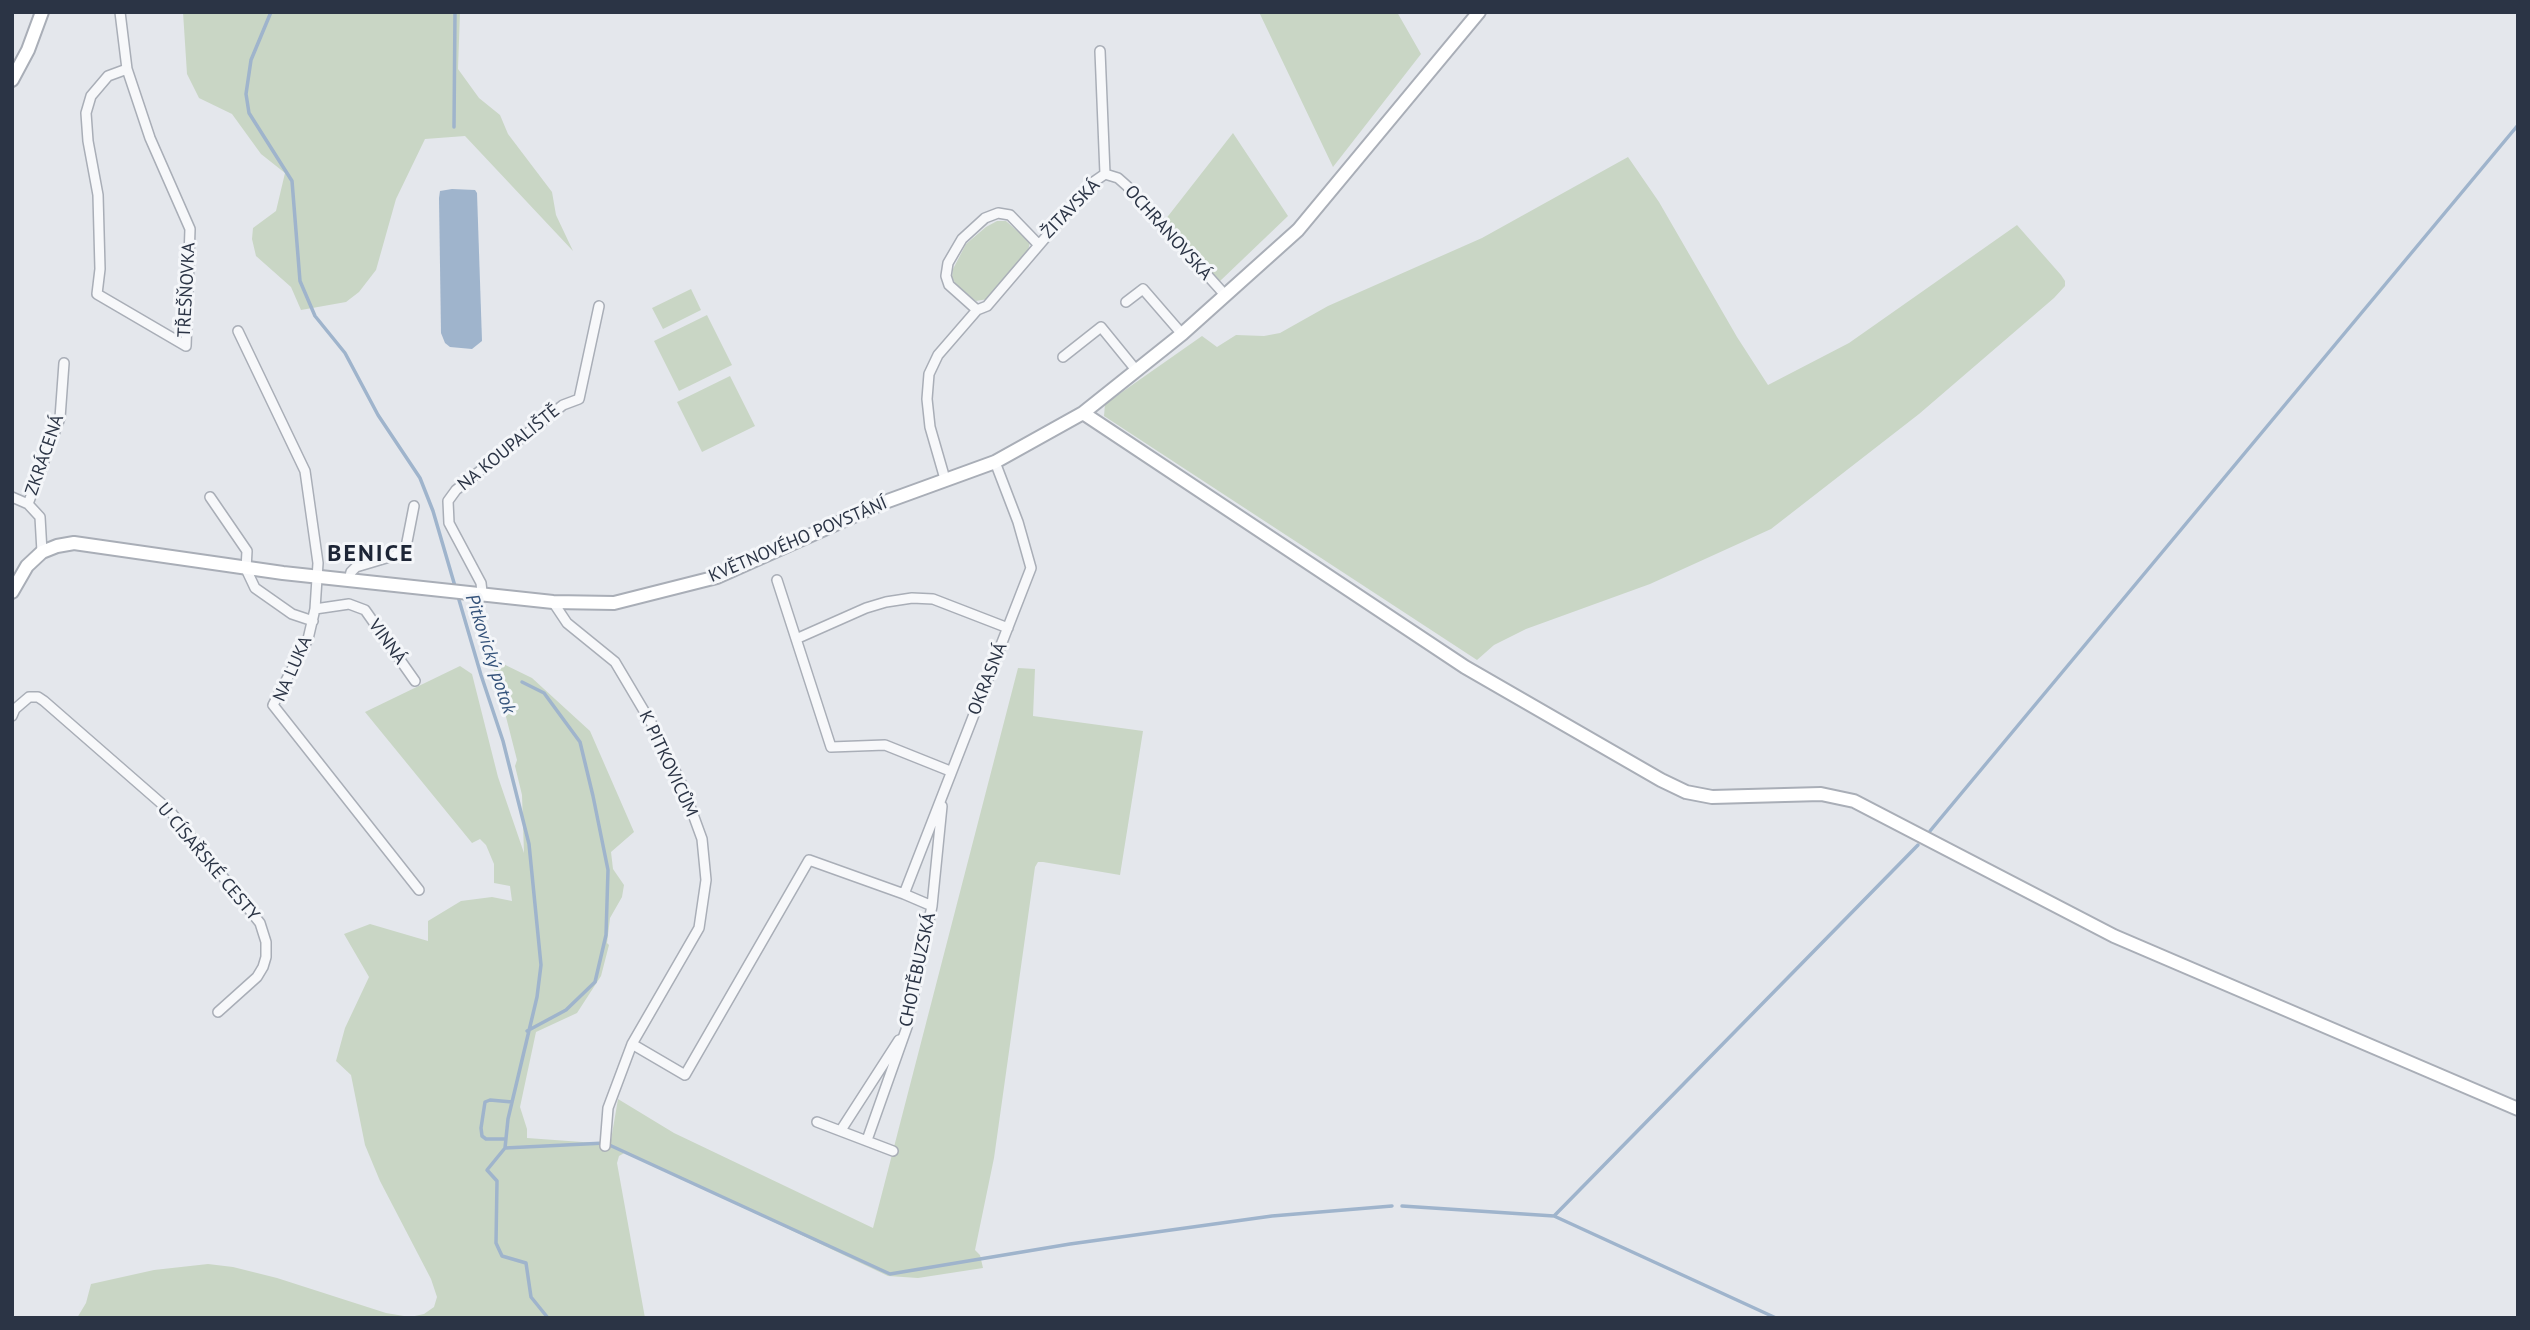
<!DOCTYPE html>
<html>
<head>
<meta charset="utf-8">
<style>
  body { margin:0 }
  #map { position:relative; width:2530px; height:1330px; overflow:hidden; background:#e4e7ec; font-family:"PT Sans",sans-serif }
  canvas { display:block }
  .frame { position:absolute; inset:0; border:14px solid #2b3445; pointer-events:none }
</style>
</head>
<body>
<div id="map">
<canvas width="2530" height="1330"></canvas>
<div class="frame"></div>
</div>
<script>
const context = document.querySelector('canvas').getContext('2d');
context.lineJoin = 'round';
function fill(path, color) {
  context.fillStyle = color;
  context.fill(path, 'evenodd');
}
function toPath(rows) {
  const path = new Path2D();
  for (const r of rows) {
    path.moveTo(r[0], r[1]);
    for (let i = 2; i < r.length; i += 2) path.lineTo(r[i], r[i + 1]);
  }
  return path;
}
function trace(path, color, width, dash) {
  context.strokeStyle = color;
  context.lineWidth = width;
  context.lineCap = dash ? 'butt' : 'round';
  context.setLineDash(dash || []);
  context.stroke(path);
}
function drawText(font, color, halo, rows, align = 'center') {
  context.font = font + ' "PT Sans",sans-serif';
  context.lineWidth = 6;
  context.setLineDash([]);
  context.textBaseline = 'middle';
  context.strokeStyle = halo;
  context.fillStyle = color;
  for (const [text, x, y, turn = 0] of rows) {
    context.save();
    context.translate(x, y);
    context.rotate((+turn || 0) * Math.PI / 180);
    context.textAlign = isNaN(turn) ? turn : align;
    if (halo) context.strokeText(text, 0, 0);
    context.fillText(text, 0, 0);
    context.restore();
  }
}
const green = toPath([
  [183,12,460,12,458,69,479,98,500,115,508,134,552,192,556,215,573,251,465,136,425,139,396,199,376,270,359,292,346,302,301,310,291,287,256,256,252,239,253,228,276,211,285,173,261,154,232,114,199,98,187,74],
  [1259,12,1397,12,1421,54,1333,167],
  [1233,133,1288,216,1219,282,1165,220],
  [1628,157,1659,202,1737,337,1768,385,1849,343,2017,225,2061,275,2065,281,2065,286,2054,298,1919,414,1771,529,1650,584,1526,629,1494,645,1477,660,1104,416,1105,404,1202,336,1217,347,1236,335,1264,336,1280,333,1328,306,1482,238],
  [997,221,1006,221,1030,242,1028,251,988,299,976,301,956,285,952,277,953,269,966,244,986,227],
  [691,289,701,310,663,329,652,308],
  [707,315,732,365,679,391,654,341],
  [730,376,755,426,702,452,677,402],
  [491,658,532,678,590,731,634,832,611,852,613,869,624,885,622,897,610,918,607,943,609,945,601,976,577,1013,536,1032,520,1107,527,1129,527,1138,596,1143,611,1140,618,1099,674,1133,873,1228,1018,668,1035,669,1033,716,1143,731,1120,875,1043,862,1038,862,1035,867,994,1158,975,1250,980,1255,983,1268,918,1278,888,1276,626,1152,619,1156,617,1163,645,1318,77,1318,86,1303,91,1284,154,1270,208,1264,233,1267,277,1278,386,1313,410,1317,424,1314,434,1307,437,1297,431,1279,380,1181,365,1145,351,1075,336,1061,345,1028,369,977,344,934,370,924,428,941,428,921,461,901,492,897,512,901,510,886,494,883,494,864,486,845,480,839,472,843,365,712,460,666,472,674,498,777,524,853,522,795,515,766,517,760]
]);
const water = toPath([
  [452,189,475,190,477,193,482,341,472,349,450,347,445,343,441,333,439,198,440,191]
]);
const stream = toPath([
  [271,12,251,60,246,94,249,113,292,181,300,281,315,316,345,353,378,415,420,478,433,511,481,675,503,741,529,844,541,965,537,997,508,1119,505,1148,487,1170,497,1181,496,1243,502,1256,526,1263,531,1297,548,1318],
  [454,127,455,12],
  [522,682,544,693,580,742,593,796,608,870,606,935,595,982,566,1010,527,1031],
  [1930,831,2518,125],
  [506,1139,486,1139,482,1136,481,1128,485,1102,490,1100,512,1102],
  [505,1148,605,1143,890,1274,1070,1244,1272,1216,1392,1206],
  [1402,1206,1554,1216,1776,1318],
  [1554,1216,1918,845]
]);
const street = toPath([
  [120,12,127,69,150,138,190,229,186,346,97,294,100,269,98,195,88,141,86,113,91,96,108,76,127,69],
  [1100,51,1105,174,1118,178,1127,186,1226,296],
  [1126,302,1143,289,1182,334],
  [977,310,949,285,946,276,948,263,962,239,985,218,998,213,1010,215,1038,244],
  [238,331,305,471,318,563,315,609,308,639,273,705,419,890],
  [1063,357,1101,327,1136,370],
  [945,479,930,427,927,399,929,374,938,355,977,310,987,306,1092,183,1105,174],
  [12,497,28,504,40,517,42,552],
  [210,497,247,551,246,569,255,588,292,614,313,621],
  [28,504,60,418,64,363],
  [349,580,351,572,356,567,403,553,406,547,414,506],
  [777,580,831,747,885,745,950,771],
  [482,592,481,583,449,523,448,501,456,490,563,405,579,399,599,306],
  [553,602,567,623,615,662,653,726,683,787,702,839,706,880,699,928,632,1044,608,1108,605,1146],
  [315,609,349,604,365,610,415,681],
  [796,639,866,608,886,602,912,598,933,599,1008,628],
  [12,716,15,709,29,697,38,697,44,701,170,811,260,923,266,942,266,957,263,967,257,977,218,1012],
  [904,894,932,906],
  [632,1044,685,1075,809,860,904,894,1031,568,1018,522,995,462],
  [817,1122,893,1151],
  [841,1130,899,1040],
  [867,1140,907,1027,932,906,942,806]
]);
const secondary = toPath([
  [12,80,28,50,42,12],
  [1083,413,1465,667,1661,780,1686,792,1712,797,1821,794,1854,801,2114,936,2518,1109],
  [12,592,27,566,42,552,57,546,74,543,283,573,553,602,614,603,717,577,885,502,995,462,1083,413,1182,334,1298,230,1479,12]
]);
const streetNames = [
  ["ŽITAVSKÁ",1071,209,-46],
  ["OCHRANOVSKÁ",1168,233,48],
  ["TŘEŠŇOVKA",187,290,-87],
  ["NA KOUPALIŠTĚ",509,448,-39],
  ["ZKRÁCENÁ",45,455,-71],
  ["KVĚTNOVÉHO POVSTÁNÍ",798,540,-23],
  ["VINNÁ",387,642,54],
  ["NA LUKA",293,669,-66],
  ["OKRASNÁ",988,679,-68],
  ["K PITKOVICŮM",668,764,65],
  ["U CÍSAŘSKÉ CESTY",208,862,50],
  ["CHOTĚBUZSKÁ",918,970,-78]
];
const waterNames = [
  ["Pitkovický potok",490,654,72]
];
const districtNames = [
  ["BENICE",371,554]
];
fill(green, '#c9d6c5');
fill(water, '#9fb4cc');
trace(stream, '#9fb4cc', 3.5);
trace(street, '#a9aeb7', 12);
trace(secondary, '#a9aeb7', 16);
trace(street, '#f7f8fa', 9);
trace(secondary, '#fff', 12);
drawText('18px', '#2b3445', '#f4f6f9', streetNames);
drawText('italic 19px', '#34527a', '#f4f6f9', waterNames);
context.letterSpacing = '2px';
drawText('bold 24px', '#1d2536', '#f4f6f9', districtNames);
context.letterSpacing = '0px';
</script>
</body>
</html>
